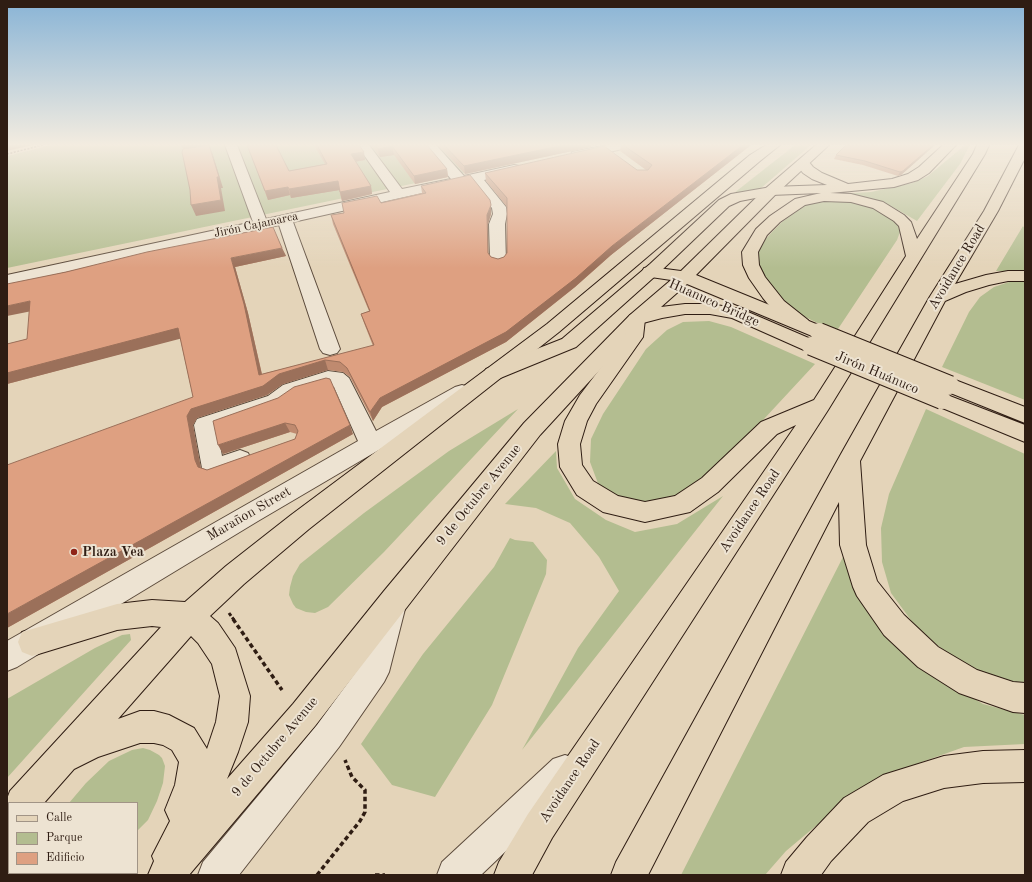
<!DOCTYPE html>
<html>
<head>
<meta charset="utf-8">
<style>
  body { margin:0 }
  #map { position:relative; width:1032px; height:882px; overflow:hidden; background:#e4d4b9; font-family:"Old Standard TT",serif }
  canvas { display:block }
  .frame { position:absolute; inset:0; border:8px solid #2f1d13; pointer-events:none }
  .legend { position:absolute; left:8px; top:802px; width:130px; height:72px; box-sizing:border-box; background:#ede3d2; border:1px solid #a19486; margin:0; padding:5px 7px; list-style:none; font-size:12px; color:#2f1d13 }
  .legend li { display:flex; align-items:center; gap:8px; height:20px }
  .legend b { width:20px; border:1px solid #a19486 }
</style>
</head>
<body>
<div id="map">
<canvas width="1032" height="882"></canvas>
<div class="frame"></div>
<ul class="legend">
<li><b style="height:5px;background:#e4d4b9"></b>Calle</li>
<li><b style="height:11px;background:#b3bd90"></b>Parque</li>
<li><b style="height:11px;background:#dea081"></b>Edificio</li>
</ul>
</div>
<script>
const context = document.querySelector('canvas').getContext('2d');
context.lineJoin = 'round';
function fill(path, color) {
  context.fillStyle = color;
  context.fill(path, 'evenodd');
}
function toPath(rows) {
  const path = new Path2D();
  for (const r of rows) {
    path.moveTo(r[0], r[1]);
    for (let i = 2; i < r.length; i += 2) path.lineTo(r[i], r[i + 1]);
  }
  return path;
}
function trace(path, color, width, dash) {
  context.strokeStyle = color;
  context.lineWidth = width;
  context.lineCap = dash ? 'butt' : 'round';
  context.setLineDash(dash || []);
  context.stroke(path);
}
function drawText(font, color, halo, rows, align = 'center') {
  context.font = font + ' "Old Standard TT",serif';
  context.lineWidth = 4;
  context.setLineDash([]);
  context.textBaseline = 'middle';
  context.strokeStyle = halo;
  context.fillStyle = color;
  for (const [text, x, y, turn = 0] of rows) {
    context.save();
    context.translate(x, y);
    context.rotate((+turn || 0) * Math.PI / 180);
    context.textAlign = isNaN(turn) ? turn : align;
    if (halo) context.strokeText(text, 0, 0);
    context.fillText(text, 0, 0);
    context.restore();
  }
}
const green = toPath([
  [51,145,599,145,7,268,7,156],
  [795,145,811,145,760,189,734,193],
  [965,145,970,145,960,164,917,221,891,206,868,199,837,194,871,192,912,183,928,176],
  [821,201,856,201,871,206,896,221,900,232,897,240,836,332,797,313,765,281,759,266,759,251,764,241,773,231,782,222,807,204],
  [1023,226,1025,229,1025,271,996,271],
  [1025,281,1025,400,942,367,969,312,980,297,994,287,1009,282],
  [709,321,731,327,815,364,726,460,684,493,653,505,621,502,599,486,590,462,591,439,603,414,646,349,667,330,683,322],
  [518,409,384,552,328,607,315,613,306,612,296,608,293,604,289,595,290,587,293,576,300,564,364,513,449,451],
  [926,409,1025,454,1025,686,999,682,957,662,916,627,891,593,882,562,881,528,889,494],
  [556,451,557,468,575,499,606,520,635,532,677,524,723,496,522,750,578,648,619,591,599,557,570,523,536,508,505,504],
  [510,538,515,540,533,542,547,560,546,574,492,705,435,797,392,785,361,744,423,654,494,567],
  [843,557,852,584,873,620,910,660,983,704,1025,715,1025,744,964,747,891,773,848,799,786,851,765,875,681,875],
  [130,634,131,640,7,778,7,699,95,648,122,635],
  [143,748,150,750,159,755,162,758,165,766,163,783,157,801,148,820,137,831,137,803,69,803,86,783,109,761,132,750],
  [10,873,98,873,96,875,8,875]
]);
const pathFar2 = toPath([
  [7,154,43,145]
]);
const pathFar1 = toPath([
  [229,613,234,620]
]);
const path = toPath([
  [233,619,282,690],
  [317,875,360,821,365,812,365,790,352,777,345,760],
  [375,875,385,875]
]);
const minor = toPath([
  [225,145,237,145,266,219,390,192,357,145,369,145,402,189,451,179,423,145,436,145,464,176,514,165,519,166,521,169,519,172,484,180,506,207,507,214,505,224,506,262,504,265,498,267,492,265,490,262,489,224,493,214,492,208,471,182,293,222,340,349,337,353,330,355,323,353,320,349,279,225,7,285,7,275,253,222,225,145],
  [607,145,629,145,627,148,577,159,572,158,571,155,572,152,607,145],
  [328,371,343,373,349,378,376,431,455,387,462,385,469,387,472,392,469,397,258,521,17,667,7,671,7,641,358,441,334,387,329,385,297,395,282,406,217,429,222,456,240,450,248,453,251,459,248,465,213,477,205,474,202,468,194,425,197,419,268,396,283,385,328,371],
  [391,596,401,600,405,609,389,672,384,682,339,747,239,875,198,875,203,862,317,725,361,665,377,609,381,600,391,596],
  [565,755,577,759,581,771,577,783,481,875,437,875,442,862,553,759,565,755]
]);
const major = toPath([
  [766,145,780,145,760,161,559,332,309,529,244,584,210,616,218,623,235,648,250,696,248,722,238,752,227,779,293,704,384,591,524,423,630,315,671,280,644,276,642,272,644,268,650,267,681,271,766,188,816,145,829,145,776,194,696,275,826,328,828,332,826,336,819,338,812,336,687,284,661,307,685,304,710,304,741,309,818,342,820,346,818,350,811,352,804,350,732,318,710,314,685,314,662,318,643,323,540,435,315,726,189,875,148,875,154,861,152,856,170,821,165,810,175,785,179,762,172,750,163,745,154,743,140,743,98,757,74,769,44,803,9,803,9,835,7,836,7,799,10,791,161,627,152,626,117,630,32,656,22,652,18,642,22,632,117,604,152,600,185,602,226,566,291,515,547,324,750,155,766,145],
  [191,636,198,643,212,664,220,696,216,722,207,749,194,728,169,715,154,711,140,711,118,719,191,636],
  [950,378,1025,407,1025,423,943,390,940,385,943,380,950,378],
  [942,393,1025,425,1025,442,935,405,932,400,935,395,942,393]
]);
const highway = toPath([
  [943,145,956,145,929,173,918,180,894,187,830,193,851,194,883,202,904,215,911,222,917,239,973,154,977,145,989,145,985,154,828,410,552,838,532,875,494,875,499,862,528,814,796,425,777,434,718,492,690,512,645,522,603,512,577,495,560,467,558,444,565,421,580,395,625,336,627,319,630,315,636,313,642,315,645,319,643,337,596,404,587,421,580,444,582,465,593,481,618,496,645,502,675,496,702,478,761,422,814,400,906,256,899,226,894,221,873,208,851,202,824,201,805,205,780,222,767,235,758,252,759,265,765,277,784,301,808,320,811,324,808,328,802,330,796,328,772,309,763,298,749,278,743,265,742,252,756,229,770,216,795,199,821,193,771,195,740,201,729,206,662,270,576,347,493,381,486,379,483,374,486,369,562,339,650,264,719,200,731,194,771,187,827,185,812,179,803,173,796,164,798,161,803,160,808,161,813,167,822,173,848,184,892,179,908,174,919,167,943,145],
  [1019,145,1025,145,1025,158,998,211,955,284,986,275,1008,271,1025,271,1025,281,1008,281,989,285,966,292,945,301,860,461,866,545,877,581,904,615,938,647,977,670,1013,682,1025,683,1025,713,1013,712,959,693,918,667,884,635,857,596,853,587,840,545,839,502,648,875,611,875,616,862,841,454,929,298,984,211,1019,145],
  [1025,750,1025,782,983,783,944,788,903,801,868,822,831,861,821,875,781,875,786,862,807,837,844,798,883,775,944,756,983,751,1025,750]
]);
const majorBridge = toPath([
  [819,332,950,385],
  [811,346,942,400]
]);
const wall = toPath([
  [247,145,289,171,325,164,314,145,359,145,365,160,355,162,371,186,372,194,342,201,339,190,291,198,290,195,268,200],
  [371,145,427,145,447,169,448,177,415,184,394,155,380,157],
  [438,145,591,145,591,147,465,174],
  [621,145,751,145,611,255,575,287,506,342,382,407,373,421,350,377,343,372,328,370,283,384,267,395,197,418,193,425,200,467,207,470,295,439,297,434,290,432,223,454,278,398,353,434,7,628,193,397,180,338,7,384,7,344,27,339,282,248,286,256,235,267,248,313,262,374,373,346,364,323,361,314,369,311,333,224,331,215,344,213,381,203,422,193,421,186,491,214,488,224,488,253,491,257,498,259,504,257,507,253,507,207,486,181,485,173,646,170,620,151],
  [846,145,935,145,901,175,898,176,863,165,834,159,836,155]
]);
const shadedWall = toPath([
  [14,145,33,145,7,151,7,146],
  [181,145,210,145,209,145,213,155,223,188,221,188,225,211,196,216,191,205,221,200,183,149],
  [564,145,591,145,591,147,465,174,464,166],
  [743,145,751,145,611,255,575,287,506,342,382,407,373,421,370,412,380,398,612,246],
  [933,145,935,145,901,175,898,176,900,172],
  [392,146,394,155,380,157,378,149],
  [364,152,365,160,352,162,351,154],
  [447,169,448,177,415,184,414,176],
  [338,181,340,190,291,198,289,189],
  [371,186,372,194,342,201,340,192],
  [288,187,290,195,268,200,265,191],
  [491,205,491,214,488,224,487,215],
  [282,248,286,256,235,267,248,313,264,384,259,375,231,258],
  [30,301,37,310,7,316,7,306],
  [178,328,183,338,7,384,7,373],
  [325,360,328,370,283,384,267,395,197,418,193,425,201,468,198,467,195,460,187,416,191,409,279,374],
  [285,423,290,432,223,454,218,445],
  [350,425,353,434,7,628,7,614]
]);
const building = toPath([
  [7,145,14,145,7,146,7,145],
  [209,145,219,177,217,177,221,200,191,205,190,190,182,152,183,149,209,145],
  [247,145,276,145,289,171,327,164,317,145,359,145,364,152,351,154,371,186,340,192,338,181,289,189,288,187,265,191,247,145],
  [375,145,427,145,447,169,414,176,392,146,378,149,375,145],
  [444,145,564,145,464,166,444,145],
  [623,145,743,145,612,246,576,278,506,332,380,398,370,412,347,368,340,362,325,360,279,374,263,386,191,409,187,416,195,460,198,467,207,470,295,439,298,431,295,425,285,423,218,445,213,421,278,398,294,387,326,378,330,379,350,425,7,614,7,465,193,397,178,328,7,373,7,344,27,339,30,301,7,306,7,284,66,272,147,252,273,227,282,248,231,258,244,304,259,375,374,345,361,314,370,311,331,215,344,213,342,203,377,196,381,203,426,193,421,186,470,175,490,200,491,205,487,215,488,253,491,257,498,259,504,257,507,253,507,198,485,173,604,146,637,170,648,170,652,165,623,145],
  [846,145,933,145,903,171,900,172,865,161,836,155,846,145]
]);
const markers = [
  [74,552,4,"#8f2418"]
];
const farStreetnames = [
  ["Jirón Cajamarca",256,225,-12]
];
const streetNames = [
  ["Avoidance Road",957,267,-59],
  ["Huanuco Bridge",714,303,24],
  ["Jirón Huánuco",877,373,23],
  ["9 de Octubre Avenue",479,495,-51],
  ["Avoidance Road",750,511,-56],
  ["Marañon Street",249,514,-30],
  ["9 de Octubre Avenue",275,747,-50],
  ["Avoidance Road",570,781,-56]
];
const poiNames = [
  ["Plaza Vea",82,552]
];
fill(green, '#b3bd90');
trace(minor, '#5c4b3c', 2);
trace(major, '#2f1d13', 2);
trace(highway, '#2f1d13', 2);
trace(pathFar2, '#2f1d13', 1.5, [2, 1.5]);
trace(pathFar1, '#2f1d13', 3, [3.5, 2]);
trace(path, '#2f1d13', 3.5, [4.5, 3]);
fill(minor, '#ede3d2');
fill(major, '#e4d4b9');
fill(highway, '#e4d4b9');
trace(majorBridge, '#2f1d13', 20, []);
trace(majorBridge, '#e4d4b9', 18);
fill(wall, '#bf8a6f');
fill(shadedWall, '#9b705a');
fill(building, '#dea081');
trace(building, '#9b705a', 1);
const sky = context.createLinearGradient(0, 0, 0, 268);
sky.addColorStop(0, '#89b4d6');
sky.addColorStop(0.54, '#f3ece0');
sky.addColorStop(1, '#f3ece000');
context.fillStyle = sky;
context.fillRect(0, 0, 1032, 268);
for (const [x, y, r, color] of markers) {
  const dot = new Path2D();
  dot.arc(x, y, r, 0, 2 * Math.PI);
  context.fillStyle = color;
  context.fill(dot);
  trace(dot, '#ede3d2', 1.5);
}
drawText('12px', '#2f1d13', '#ede3d2', farStreetnames);
drawText('14px', '#2f1d13', '#ede3d2', streetNames);
drawText('bold 14px', '#2f1d13', '#ede3d2', poiNames, 'left');
</script>
</body>
</html>
